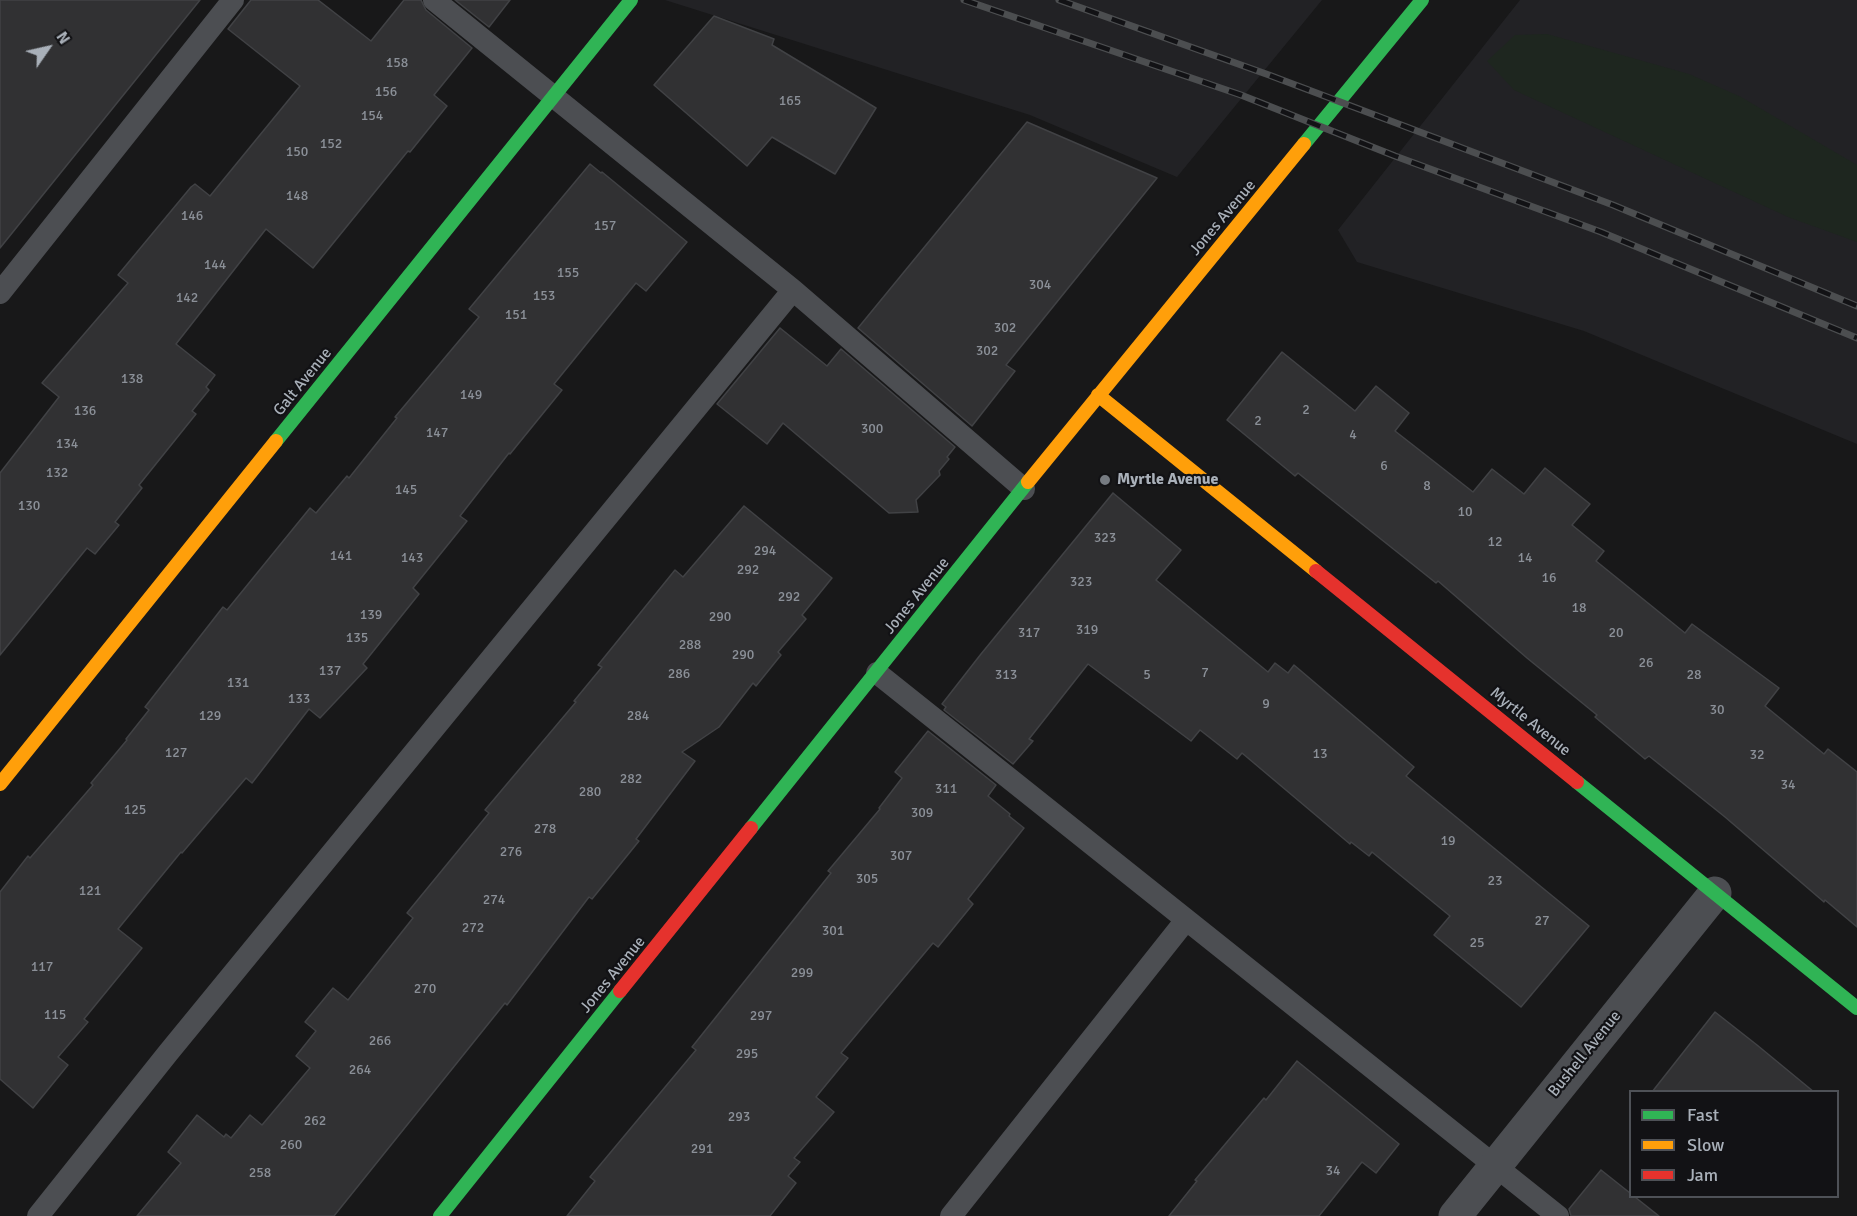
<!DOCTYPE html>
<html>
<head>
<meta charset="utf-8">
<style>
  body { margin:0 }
  #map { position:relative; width:1857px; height:1216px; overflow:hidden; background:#181819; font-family:Signika,sans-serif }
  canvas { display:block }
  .legend { position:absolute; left:1629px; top:1090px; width:210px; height:108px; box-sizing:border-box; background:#121215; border:2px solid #4e5157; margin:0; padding:8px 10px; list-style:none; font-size:18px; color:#a9b0b9 }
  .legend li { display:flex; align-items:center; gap:12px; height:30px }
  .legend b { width:30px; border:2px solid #4e5157 }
  .north { position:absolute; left:18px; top:18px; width:60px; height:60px; -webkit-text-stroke:4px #121215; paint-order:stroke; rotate:56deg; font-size:16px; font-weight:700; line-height:24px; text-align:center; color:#a9b0b9 }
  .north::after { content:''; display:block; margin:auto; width:21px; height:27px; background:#a9b0b9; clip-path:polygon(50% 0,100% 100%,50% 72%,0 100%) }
</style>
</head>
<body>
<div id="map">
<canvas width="1857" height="1216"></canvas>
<ul class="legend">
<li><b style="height:8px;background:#30b455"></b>Fast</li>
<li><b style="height:8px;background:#ff9f0a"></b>Slow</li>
<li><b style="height:8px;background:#e5322d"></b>Jam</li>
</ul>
<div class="north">N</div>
</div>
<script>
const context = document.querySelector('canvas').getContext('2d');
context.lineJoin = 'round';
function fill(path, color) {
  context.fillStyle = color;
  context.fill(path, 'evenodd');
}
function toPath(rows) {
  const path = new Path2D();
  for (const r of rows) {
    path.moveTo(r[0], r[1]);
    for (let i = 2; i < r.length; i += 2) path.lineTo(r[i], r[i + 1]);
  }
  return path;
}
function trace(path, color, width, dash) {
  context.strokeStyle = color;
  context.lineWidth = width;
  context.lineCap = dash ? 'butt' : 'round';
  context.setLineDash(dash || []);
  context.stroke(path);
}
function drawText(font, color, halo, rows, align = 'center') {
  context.font = font + ' Signika,sans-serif';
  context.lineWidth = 4.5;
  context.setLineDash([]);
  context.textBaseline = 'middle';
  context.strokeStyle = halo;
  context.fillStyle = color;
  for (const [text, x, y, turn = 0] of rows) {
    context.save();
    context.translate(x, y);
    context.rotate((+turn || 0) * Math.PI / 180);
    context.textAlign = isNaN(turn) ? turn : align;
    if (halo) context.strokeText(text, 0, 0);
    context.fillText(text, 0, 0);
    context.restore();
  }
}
const built = toPath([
  [665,0,1322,0,1177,177,1030,115],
  [1520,0,1857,0,1857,444,1584,331,1357,262,1338,230]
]);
const green = toPath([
  [1547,34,1689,74,1741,97,1857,165,1857,242,1788,217,1514,90,1487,61,1515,35]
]);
const building = toPath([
  [0,0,200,0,0,248,0,0],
  [251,0,318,0,371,41,404,0,421,0,426,10,472,48,434,95,447,106,410,152,408,151,313,268,266,229,176,344,215,375,206,387,209,390,192,411,196,414,139,485,142,488,115,522,119,525,95,554,87,548,0,655,0,473,59,397,42,383,128,283,118,275,191,187,195,184,210,196,300,86,228,29,251,0],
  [455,0,510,0,489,27,455,0],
  [714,16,774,39,772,45,876,108,835,174,772,137,747,166,654,85,714,16],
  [1027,122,1157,178,1006,365,1015,371,972,426,858,328,1027,122],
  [590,164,601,173,602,172,687,242,646,291,636,283,554,384,562,390,510,454,509,453,460,516,467,521,413,588,419,594,363,664,367,668,320,718,309,709,252,783,246,778,182,853,181,852,118,929,142,948,84,1019,88,1022,58,1057,68,1065,33,1108,0,1079,0,892,28,856,30,858,93,785,91,783,127,740,126,739,149,710,145,707,223,607,227,610,310,508,316,513,347,476,349,478,397,418,395,417,479,317,469,309,590,164],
  [780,328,827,366,841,349,955,447,947,457,949,459,939,471,940,475,916,500,918,512,889,513,783,423,767,444,717,404,780,328],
  [1282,352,1355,411,1376,386,1409,413,1395,431,1473,492,1492,469,1524,494,1545,468,1590,504,1572,525,1604,551,1596,561,1685,633,1692,624,1779,688,1765,706,1824,754,1828,749,1857,772,1857,927,1825,900,1824,902,1725,817,1649,756,1645,759,1595,717,1597,715,1527,658,1438,581,1436,583,1298,473,1295,476,1227,420,1282,352],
  [1113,493,1181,550,1156,580,1268,672,1275,663,1288,673,1294,665,1414,767,1406,776,1589,926,1521,1007,1434,935,1450,916,1372,852,1369,856,1351,842,1350,844,1242,753,1237,759,1200,730,1191,741,1088,664,1029,739,1033,741,1013,764,944,710,946,707,942,704,981,654,1113,493],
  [744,506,832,578,802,615,806,619,778,652,781,655,756,686,753,683,719,727,682,752,695,761,636,839,639,841,592,899,589,897,507,1005,505,1003,334,1216,137,1216,181,1163,168,1152,197,1115,224,1137,226,1134,231,1138,250,1115,262,1125,310,1068,296,1056,316,1031,305,1022,333,988,348,1000,413,918,407,913,489,813,485,810,576,702,574,701,602,667,598,665,675,570,683,577,744,506],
  [928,731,996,785,988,796,1010,814,1009,816,1024,828,968,899,973,904,938,947,933,943,841,1053,848,1058,816,1097,834,1112,794,1158,800,1162,788,1176,796,1183,770,1216,567,1216,595,1181,590,1177,696,1050,692,1047,831,873,828,871,880,809,879,808,902,778,895,772,928,731],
  [1715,1012,1757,1045,1814,1092,1652,1092,1715,1012],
  [1297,1061,1399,1144,1376,1173,1362,1162,1319,1216,1169,1216,1197,1181,1195,1180,1264,1098,1266,1100,1297,1061],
  [1601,1170,1630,1193,1630,1197,1635,1197,1659,1216,1571,1216,1569,1209,1601,1170]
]);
const lane = toPath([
  [434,0,793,290,1024,489],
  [0,293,233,0],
  [877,673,1558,1216],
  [38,1216,168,1053,793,290],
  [951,1216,1186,920]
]);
const street = toPath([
  [1455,1216,1715,893]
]);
const fast = toPath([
  [1304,144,1422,0],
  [276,441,631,0],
  [1577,782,1857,1008],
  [751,828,1028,482],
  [440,1216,620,991]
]);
const slow = toPath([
  [1098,395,1316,571],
  [1028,482,1304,144],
  [0,784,276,441]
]);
const jam = toPath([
  [1316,571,1577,782],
  [620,991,751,828]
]);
const rail = toPath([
  [964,0,1241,95,1395,156,1601,232,1857,338],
  [1059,0,1269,75,1613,205,1857,306]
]);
const markers = [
  [1105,480,6,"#767b81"]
];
const numberNames = [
  ["158",397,63],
  ["156",386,92],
  ["165",790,101],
  ["154",372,116],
  ["152",331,144],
  ["150",297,152],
  ["148",297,196],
  ["146",192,216],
  ["157",605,226],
  ["144",215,265],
  ["155",568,273],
  ["304",1040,285],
  ["153",544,296],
  ["142",187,298],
  ["151",516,315],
  ["302",1005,328],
  ["302",987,351],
  ["138",132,379],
  ["149",471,395],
  ["2",1306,410],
  ["136",85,411],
  ["2",1258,421],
  ["300",872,429],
  ["147",437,433],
  ["4",1353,435],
  ["134",67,444],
  ["6",1384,466],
  ["132",57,473],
  ["8",1427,486],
  ["145",406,490],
  ["130",29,506],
  ["10",1465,512],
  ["323",1105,538],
  ["12",1495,542],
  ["294",765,551],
  ["141",341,556],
  ["143",412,558],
  ["14",1525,558],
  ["292",748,570],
  ["16",1549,578],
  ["323",1081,582],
  ["292",789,597],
  ["18",1579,608],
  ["139",371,615],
  ["290",720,617],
  ["319",1087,630],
  ["317",1029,633],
  ["20",1616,633],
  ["135",357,638],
  ["288",690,645],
  ["290",743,655],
  ["26",1646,663],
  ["137",330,671],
  ["7",1205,673],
  ["286",679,674],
  ["313",1006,675],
  ["5",1147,675],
  ["28",1694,675],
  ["131",238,683],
  ["133",299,699],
  ["9",1266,704],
  ["30",1717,710],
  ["129",210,716],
  ["284",638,716],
  ["127",176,753],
  ["13",1320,754],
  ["32",1757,755],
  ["282",631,779],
  ["34",1788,785],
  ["311",946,789],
  ["280",590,792],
  ["125",135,810],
  ["309",922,813],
  ["278",545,829],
  ["19",1448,841],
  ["276",511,852],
  ["307",901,856],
  ["305",867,879],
  ["23",1495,881],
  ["121",90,891],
  ["274",494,900],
  ["27",1542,921],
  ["272",473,928],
  ["301",833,931],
  ["25",1477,943],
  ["117",42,967],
  ["299",802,973],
  ["270",425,989],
  ["115",55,1015],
  ["297",761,1016],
  ["266",380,1041],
  ["295",747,1054],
  ["264",360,1070],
  ["293",739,1117],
  ["262",315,1121],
  ["260",291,1145],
  ["291",702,1149],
  ["34",1333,1171],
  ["258",260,1173]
];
const streetNames = [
  ["Jones Avenue",1223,218,-50],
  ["Galt Avenue",303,382,-51],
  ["Jones Avenue",917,596,-51],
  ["Myrtle Avenue",1530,722,39],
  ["Jones Avenue",613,975,-51],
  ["Bushell Avenue",1585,1054,-51]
];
const poiNames = [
  ["Myrtle Avenue",1117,480]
];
fill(built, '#222225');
fill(green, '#1e261f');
fill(building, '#313133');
trace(building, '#414245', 1.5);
trace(lane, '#4c4e52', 22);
trace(street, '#4c4e52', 33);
trace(fast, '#30b455', 14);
trace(slow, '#ff9f0a', 14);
trace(jam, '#e5322d', 14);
trace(rail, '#4c4e50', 7);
trace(rail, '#121215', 4.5, [14]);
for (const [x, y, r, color] of markers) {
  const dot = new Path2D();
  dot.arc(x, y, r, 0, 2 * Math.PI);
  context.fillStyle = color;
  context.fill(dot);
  trace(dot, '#121215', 2);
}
drawText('14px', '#8b9098', null, numberNames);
drawText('16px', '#a9b0b9', '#121215', streetNames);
drawText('bold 16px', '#a9b0b9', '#121215', poiNames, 'left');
</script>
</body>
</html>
